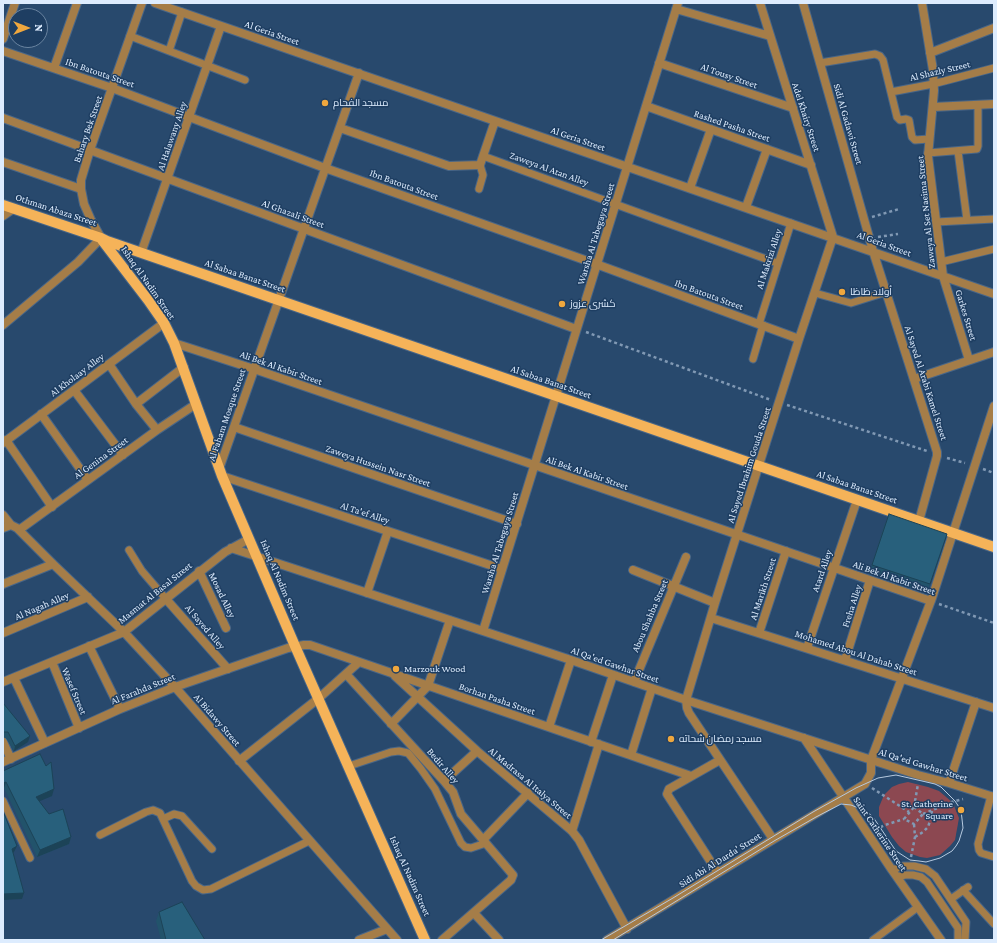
<!DOCTYPE html>
<html>
<head>
<meta charset="utf-8">
<style>
  body { margin:0 }
  #map { position:relative; width:997px; height:943px; overflow:hidden; background:#28496d; font-family:"Crimson Pro",serif }
  canvas { display:block }
  .frame { position:absolute; inset:0; border:4px solid #ddecfe; pointer-events:none }
  .north { position:absolute; left:8px; top:8px; width:40px; height:40px; box-sizing:border-box; background:#1e3e62; border:1px solid #6a84a0; border-radius:50%; rotate:90deg; font-size:11px; font-weight:700; line-height:16px; text-align:center; color:#ddecfe }
  .north::after { content:''; display:block; margin:auto; width:14px; height:18px; background:#efa73e; clip-path:polygon(50% 0,100% 100%,50% 72%,0 100%) }
</style>
</head>
<body>
<div id="map">
<canvas width="997" height="943"></canvas>
<div class="frame"></div>
<div class="north">N</div>
</div>
<script>
const context = document.querySelector('canvas').getContext('2d');
context.lineJoin = 'round';
function fill(path, color) {
  context.fillStyle = color;
  context.fill(path, 'evenodd');
}
function toPath(rows) {
  const path = new Path2D();
  for (const r of rows) {
    path.moveTo(r[0], r[1]);
    for (let i = 2; i < r.length; i += 2) path.lineTo(r[i], r[i + 1]);
  }
  return path;
}
function trace(path, color, width, dash) {
  context.strokeStyle = color;
  context.lineWidth = width;
  context.lineCap = dash ? 'butt' : 'round';
  context.setLineDash(dash || []);
  context.stroke(path);
}
function drawText(font, color, halo, rows, align = 'center') {
  context.font = font + ' "Crimson Pro",Cairo,serif';
  context.lineWidth = 3;
  context.setLineDash([]);
  context.textBaseline = 'middle';
  context.strokeStyle = halo;
  context.fillStyle = color;
  for (const [text, x, y, turn = 0] of rows) {
    context.save();
    context.translate(x, y);
    context.rotate((+turn || 0) * Math.PI / 180);
    context.textAlign = isNaN(turn) ? turn : align;
    if (halo) context.strokeText(text, 0, 0);
    context.fillText(text, 0, 0);
    context.restore();
  }
}
const green = toPath([
  [908,782,928,787,939,791,952,802,954,806,959,818,955,840,950,846,940,855,927,858,920,857,906,852,899,846,892,837,879,816,879,807,884,795,892,787,899,784]
]);
const path = toPath([
  [872,217,899,209],
  [878,237,898,234],
  [586,332,771,400],
  [787,405,927,451],
  [947,458,965,463],
  [983,469,994,473],
  [939,604,994,623],
  [872,788,909,812],
  [914,807,923,814,914,824,904,819,914,807],
  [914,807,918,784],
  [923,814,952,802,963,799],
  [875,830,885,825,904,819],
  [915,837,923,832,928,827,930,821,932,811],
  [911,857,915,837,914,824]
]);
const lane = toPath([
  [130,36,245,80],
  [169,51,182,12],
  [820,63,875,54,880,56,883,60,897,117,900,120,906,119,909,120,912,137,915,140,929,139],
  [891,92,933,84,994,68],
  [958,151,967,220],
  [928,153,977,149,978,146,978,105],
  [483,156,777,263],
  [479,189,483,175,480,165],
  [936,222,994,219],
  [941,262,994,249],
  [815,293,851,303,886,292],
  [759,324,791,223],
  [753,359,763,325],
  [129,550,142,571,166,599],
  [349,766,391,752,399,751,408,753,421,769,435,789,461,843,465,847,471,848,486,843],
  [991,796,978,844,979,850,981,853,994,857],
  [3,801,30,858],
  [163,819,174,814,182,816,212,849],
  [100,835,146,812,153,810,160,813,192,881,196,886,203,890,211,889,309,841],
  [892,870,903,866,914,866,926,869,935,876,966,922,965,940],
  [897,877,905,875,913,875,921,877,927,882,958,928,958,940],
  [963,890,994,924],
  [951,899,968,887],
  [873,940,918,907]
]);
const street = toPath([
  [155,3,994,294],
  [760,3,833,237,799,339,715,603,686,700,687,708,689,713,773,839],
  [803,3,873,251,937,452,937,456,919,521],
  [922,3,933,70,934,91,928,156,943,276,969,360],
  [676,9,770,36],
  [3,39,15,3],
  [3,51,112,88,325,168,596,264,799,339],
  [930,53,994,28],
  [659,63,793,108],
  [54,68,77,3],
  [646,106,811,165],
  [933,107,994,104],
  [3,118,576,329],
  [340,128,449,166,480,165,495,121],
  [3,162,81,189],
  [690,188,711,129],
  [746,207,767,149],
  [3,216,13,209],
  [141,253,221,26],
  [3,325,78,262,101,238,91,220,84,204,81,189,81,180,90,150,142,3],
  [174,343,254,369,931,601],
  [109,364,136,404,157,430],
  [914,379,994,352],
  [74,390,123,455],
  [136,404,184,367],
  [41,414,88,480],
  [234,427,517,524],
  [6,440,52,507],
  [3,443,164,323],
  [219,469,359,73],
  [222,476,502,569],
  [3,515,11,525],
  [11,525,17,528,53,564,124,632,175,687,397,940],
  [3,528,11,525],
  [19,530,157,430,196,404],
  [231,548,571,660,686,700,918,775,949,783,994,797],
  [633,570,715,603],
  [199,571,226,628],
  [3,584,53,564],
  [367,593,388,531],
  [166,599,228,669],
  [711,618,994,708],
  [483,631,678,3],
  [3,633,88,597],
  [759,633,786,551],
  [89,646,120,709],
  [807,648,857,500],
  [845,660,870,580],
  [52,662,79,728],
  [346,674,444,781,453,792,461,814,513,875,511,880,442,940],
  [395,676,477,751,572,831,579,840,627,929],
  [14,678,45,743],
  [3,682,124,632,225,552,249,539],
  [634,682,686,557],
  [391,724,428,686,450,620],
  [549,727,571,660],
  [804,738,892,870,941,940],
  [3,742,11,759],
  [591,742,613,675],
  [631,755,652,688],
  [239,761,319,698,359,662],
  [3,762,120,709,175,687,288,648,304,645,310,645,691,776],
  [444,781,477,751],
  [949,783,976,702],
  [572,831,599,744],
  [483,840,528,793],
  [718,873,667,794,669,789,720,760],
  [474,913,499,940],
  [359,940,387,929],
  [607,940,865,784,871,773,871,760,932,598,994,406]
]);
const primary = toPath([
  [3,205,101,238,107,241,994,547],
  [102,240,148,300,164,323,174,343,222,476,295,646,425,940]
]);
const tram = toPath([
  [601,940,673,898,813,812,856,788,878,778,896,775,935,784,941,787,955,801,961,810,963,828,959,841,956,846,952,851,940,858,926,862,919,861,910,860,896,851,873,817,866,811,851,805,841,804,816,817,774,841,613,940]
]);
const wall = toPath([
  [885,523,930,584,927,593,869,574],
  [3,703,30,736,28,742,14,751,6,738,3,737],
  [3,771,52,796,39,801,49,814,71,837,69,844,37,857,4,788],
  [159,912,205,940,161,940,156,921]
]);
const shadedWall = toPath([
  [30,736,28,742,14,751,15,746],
  [6,782,4,788,3,789,3,783],
  [54,789,52,796,33,804,36,797],
  [71,837,69,844,37,857,40,850],
  [17,846,14,852,10,855,12,849],
  [24,893,22,899,3,900,3,894]
]);
const building = toPath([
  [889,514,947,534,930,584,872,565,889,514],
  [3,703,30,736,15,746,8,732,3,732,3,703],
  [40,754,46,766,51,762,54,789,36,797,49,814,63,809,71,837,40,850,6,782,3,783,3,771,40,754],
  [3,811,17,846,12,849,24,893,3,894,3,811],
  [182,902,205,940,166,940,159,912,182,902]
]);
const markers = [
  [325,103,4,"#efa73e"],
  [842,292,4,"#efa73e"],
  [562,304,4,"#efa73e"],
  [396,669,4,"#efa73e"],
  [671,739,4,"#efa73e"],
  [961,810,4,"#efa73e"]
];
const streetNames = [
  ["Al Geria Street",272,33,19],
  ["Al Shazly Street",940,71,-13],
  ["Ibn Batouta Street",100,73,19],
  ["Al Tousy Street",729,76,19],
  ["Adel Khairy Street",806,117,72],
  ["Sidi Al Gadawi Street",848,124,74],
  ["Rashed Pasha Street",732,126,19],
  ["Bahary Bek Street",88,129,-71],
  ["Al Halawany Alley",172,136,-71],
  ["Al Geria Street",578,139,19],
  ["Zaweya Al Atan Alley",549,169,20],
  ["Ibn Batouta Street",404,185,20],
  ["Othman Abaza Street",56,210,18],
  ["Zaweya Al Set Naeima Street",926,212,-96],
  ["Al Ghazali Street",293,214,20],
  ["Warsha Al Tabegaya Street",596,234,-73],
  ["Al Geria Street",884,244,20],
  ["Al Makrizi Alley",769,259,-72],
  ["Al Sabaa Banat Street",245,276,19],
  ["Ishaq Al Nadim Street",148,283,55],
  ["Ibn Batouta Street",709,295,20],
  ["Garkes Street",966,315,73],
  ["Ali Bek Al Kabir Street",281,368,19],
  ["Al Kholaay Alley",77,375,-37],
  ["Al Sabaa Banat Street",551,382,19],
  ["Al Sayed Al Arabi Kamel Street",926,383,72],
  ["Al Faham Mosque Street",227,415,-71],
  ["Al Genina Street",101,458,-36],
  ["Al Sayed Ibrahim Gouda Street",749,465,-72],
  ["Zaweya Hussein Nasr Street",378,466,19],
  ["Ali Bek Al Kabir Street",587,473,19],
  ["Al Sabaa Banat Street",857,487,19],
  ["Al Ta'ef Alley",365,513,18],
  ["Warsha Al Tabegaya Street",500,543,-73],
  ["Atard Alley",822,571,-71],
  ["Ali Bek Al Kabir Street",894,578,19],
  ["Ishaq Al Nadim Street",280,580,67],
  ["Al Marikh Street",763,589,-72],
  ["Masmat Al Basal Street",155,593,-39],
  ["Mosad Alley",222,595,64],
  ["Al Nagah Alley",42,606,-23],
  ["Freha Alley",852,606,-72],
  ["Abou Shahba Street",650,616,-67],
  ["Al Sayed Alley",205,627,49],
  ["Mohamed Abou Al Dahab Street",856,653,18],
  ["Al Qa'ed Gawhar Street",615,665,19],
  ["Al Farahda Street",143,689,-22],
  ["Wasef Street",74,691,67],
  ["Borhan Pasha Street",497,699,19],
  ["Al Bidawy Street",217,720,49],
  ["Al Qa'ed Gawhar Street",923,765,17],
  ["Bedir Alley",443,766,49],
  ["Al Madrasa Al Italya Street",530,783,40],
  ["Saint Catherine Street",880,834,56],
  ["Sidi Abi Al Darda' Street",720,860,-32],
  ["Ishaq Al Nadim Street",410,876,66]
];
const poiNames = [
  ["مسجد الفحام",333,103],
  ["أولاد ظاظا",850,292],
  ["كشرى عزوز",570,304],
  ["Marzouk Wood",404,669],
  ["مسجد رمضان شحاته",679,739],
  ["St. Catherine",953,804,"right"],
  ["Square",953,816,"right"]
];
fill(green, '#8c4851');
trace(lane, '#496687', 9);
trace(street, '#496687', 10);
trace(primary, '#496687', 12);
trace(path, '#8199b4', 2.5, [3, 3]);
trace(lane, '#a57d48', 7);
trace(street, '#a57d48', 8);
trace(primary, '#f5b359', 10);
trace(tram, '#b6c9df', 1);
fill(wall, '#22536b');
fill(shadedWall, '#1c4357');
fill(building, '#28607c');
trace(building, '#1c4357', 1);
for (const [x, y, r, color] of markers) {
  const dot = new Path2D();
  dot.arc(x, y, r, 0, 2 * Math.PI);
  context.fillStyle = color;
  context.fill(dot);
  trace(dot, '#1e3e62', 1.5);
}
drawText('10px', '#ddecfe', '#1e3e62', streetNames);
drawText('10px', '#ddecfe', '#1e3e62', poiNames, 'left');
</script>
</body>
</html>
